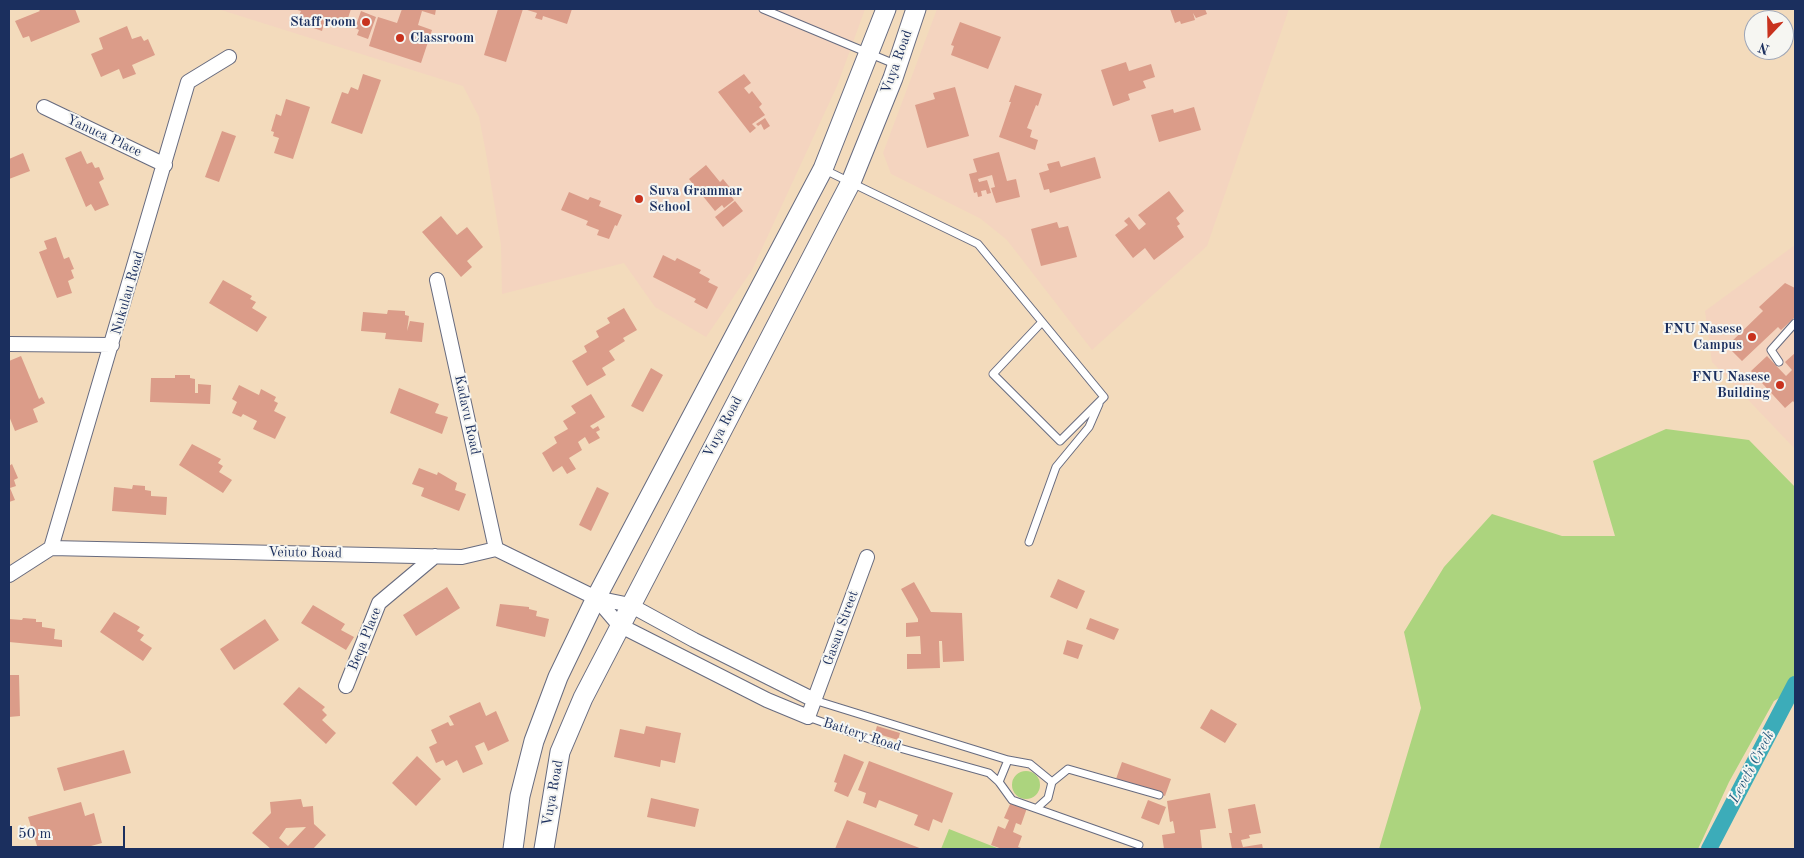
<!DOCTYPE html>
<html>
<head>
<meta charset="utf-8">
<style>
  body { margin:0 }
  #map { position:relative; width:1804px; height:858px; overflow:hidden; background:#f3dbbc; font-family:"Old Standard TT",serif }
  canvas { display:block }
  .frame { position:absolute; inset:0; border:10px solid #1b2f5e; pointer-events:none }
  .north { position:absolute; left:1744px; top:10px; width:50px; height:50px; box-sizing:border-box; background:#f6f6f2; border:1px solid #9ea6b7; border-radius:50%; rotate:201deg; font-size:14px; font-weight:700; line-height:20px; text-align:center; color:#1b2f5e }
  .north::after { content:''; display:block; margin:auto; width:18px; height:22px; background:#c8321e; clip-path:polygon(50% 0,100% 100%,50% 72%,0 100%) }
  .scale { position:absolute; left:10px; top:826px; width:115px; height:22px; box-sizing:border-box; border:2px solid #1b2f5e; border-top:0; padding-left:6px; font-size:15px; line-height:18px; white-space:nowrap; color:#1b2f5e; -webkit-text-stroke:4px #f6f6f2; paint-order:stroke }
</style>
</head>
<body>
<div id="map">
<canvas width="1804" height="858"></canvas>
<div class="frame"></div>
<div class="north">N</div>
<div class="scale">50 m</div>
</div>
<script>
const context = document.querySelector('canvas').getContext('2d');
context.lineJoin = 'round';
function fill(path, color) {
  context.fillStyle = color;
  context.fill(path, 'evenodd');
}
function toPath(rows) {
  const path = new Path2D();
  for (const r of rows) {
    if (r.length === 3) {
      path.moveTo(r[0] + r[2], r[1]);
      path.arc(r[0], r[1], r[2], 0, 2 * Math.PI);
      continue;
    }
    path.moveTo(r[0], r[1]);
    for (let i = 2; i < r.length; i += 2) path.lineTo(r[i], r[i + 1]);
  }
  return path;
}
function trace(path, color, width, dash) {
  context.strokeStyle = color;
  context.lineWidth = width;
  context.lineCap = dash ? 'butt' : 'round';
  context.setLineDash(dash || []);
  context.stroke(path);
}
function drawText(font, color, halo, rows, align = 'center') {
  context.font = font + ' "Old Standard TT",serif';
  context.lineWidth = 4;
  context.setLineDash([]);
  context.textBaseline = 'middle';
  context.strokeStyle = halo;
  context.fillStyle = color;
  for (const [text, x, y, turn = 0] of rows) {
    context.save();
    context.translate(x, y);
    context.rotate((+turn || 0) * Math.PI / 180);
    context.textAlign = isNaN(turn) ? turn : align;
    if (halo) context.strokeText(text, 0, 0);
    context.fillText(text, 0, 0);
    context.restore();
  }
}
const built = toPath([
  [218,9,865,9,837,86,752,270,706,337,655,307,624,263,502,294,501,245,486,153,479,117,463,86],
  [937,9,1289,9,1207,246,1092,350,1007,240,981,219,891,174,883,153],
  [1795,245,1795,449,1712,362,1705,311]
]);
const green = toPath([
  [1666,429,1749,440,1795,487,1795,688,1774,701,1729,782,1698,849,1379,849,1421,708,1404,632,1444,567,1492,514,1562,536,1615,536,1593,461],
  [1026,785,14],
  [949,829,997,848,1000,849,941,849]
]);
const canal = toPath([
  [1709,849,1795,684]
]);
const building = toPath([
  [38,9,75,9,80,22,31,42,29,36,23,38,15,21,40,11],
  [294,9,351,9,345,27,325,20,322,31,297,22,301,11],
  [402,9,436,9,435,15,422,11,418,25,432,30,421,63,369,46,378,17,397,23],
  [498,9,523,9,506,62,484,55],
  [524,9,572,9,567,24,543,16,542,20,535,18,537,13],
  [1170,9,1205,9,1207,14,1196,18,1193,13,1195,20,1181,24,1180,21,1175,23],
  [361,11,376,17,368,39,357,35,359,30,355,28],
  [960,22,1001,37,988,69,951,55,954,46,951,45],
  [127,26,132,39,141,36,144,41,148,39,155,55,132,65,136,74,123,79,119,69,101,77,91,54,103,49,99,38],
  [1126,62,1129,71,1151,64,1155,77,1143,81,1146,88,1128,94,1130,100,1113,106,1101,70],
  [363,74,381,80,362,134,331,123,342,92,348,94,351,87,358,90],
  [744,74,751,83,744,88,749,94,752,91,762,104,759,107,765,115,752,124,756,128,750,133,718,92],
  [1015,85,1042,94,1038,106,1036,105,1027,128,1032,130,1030,137,1038,140,1035,150,999,137,1011,102,1009,102],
  [955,87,969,136,927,148,915,105,935,99,933,93],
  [286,99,310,107,293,159,274,153,279,138,273,136,274,132,271,131,276,114,281,116],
  [1194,107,1201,130,1159,142,1151,115,1173,109,1174,113],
  [765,118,770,126,764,130,761,124,758,126,756,124],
  [222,131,236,136,219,182,205,177],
  [81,151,87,164,92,162,95,168,99,167,104,179,99,182,109,205,95,211,91,204,86,207,65,158],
  [999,152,1007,181,1016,179,1020,197,996,203,991,188,995,187,992,175,978,179,979,182,987,180,991,193,987,194,986,190,981,191,982,196,978,197,977,192,974,193,969,174,977,172,973,159],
  [23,153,30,171,9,179,9,159],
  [1095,157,1101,178,1050,193,1049,189,1044,190,1039,173,1049,170,1047,164,1059,161,1061,167],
  [706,165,720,182,723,179,732,190,729,193,734,200,724,208,722,205,715,211,689,179],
  [1169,191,1184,211,1176,218,1180,224,1177,226,1184,237,1154,260,1145,248,1133,258,1115,235,1128,225,1124,221,1129,217,1139,230,1146,224,1138,215],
  [569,192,588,200,590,197,601,201,599,206,622,215,617,226,615,225,609,239,597,235,599,230,586,225,588,221,561,210],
  [735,201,743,211,723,227,715,217],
  [441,216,457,235,467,227,483,247,467,261,472,267,461,277,422,232],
  [1057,222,1059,228,1068,226,1077,257,1041,266,1031,229],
  [56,237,64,259,69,257,74,269,71,270,74,278,68,281,72,293,57,298,39,252,47,249,44,241],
  [663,255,675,261,677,258,701,270,699,273,710,279,708,282,718,287,707,309,694,302,696,299,653,277],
  [223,280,252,296,250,299,256,302,252,308,267,317,257,332,209,303],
  [1785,283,1795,288,1795,317,1781,330,1778,327,1742,361,1727,346,1763,311,1759,307],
  [624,308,637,330,623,338,625,341,609,351,615,360,602,368,606,375,587,386,572,361,587,352,584,346,599,337,596,331,610,323,607,318],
  [388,310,405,311,405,315,409,316,407,331,410,321,424,323,422,342,385,339,386,333,361,331,363,312,387,314],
  [1795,353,1795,404,1793,401,1785,408,1751,371,1767,356,1786,376,1792,370,1785,362],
  [21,356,39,399,42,397,45,403,33,409,38,422,15,431,9,416,9,361],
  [651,368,663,375,643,412,631,406],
  [175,375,190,375,190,378,195,379,195,393,198,393,198,384,211,385,210,404,150,402,151,378,175,378],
  [239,385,259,395,261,389,276,397,274,401,278,403,274,411,286,417,275,439,253,429,257,421,243,414,241,417,232,413,237,402,232,399],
  [399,388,439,404,435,413,448,417,442,434,390,413],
  [591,394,605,417,590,426,593,429,598,426,600,430,596,432,600,438,589,444,585,437,578,442,582,450,569,458,576,469,567,474,562,466,553,472,542,453,557,443,554,437,568,429,563,421,576,413,571,406],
  [192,444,221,459,218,463,223,466,219,472,232,480,223,493,179,465],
  [12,464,18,478,14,480,16,486,10,488,15,500,9,502,9,466],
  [419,468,437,475,438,472,457,483,455,490,466,494,459,511,421,496,424,488,412,484],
  [133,485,145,486,145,490,151,491,151,496,167,497,166,515,112,511,114,487,132,489],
  [597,487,609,493,591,531,579,525],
  [1058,579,1085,591,1077,609,1050,597],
  [914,582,931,612,962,613,964,661,943,662,942,641,939,641,940,668,907,669,907,654,921,654,920,636,906,637,906,623,918,622,918,619,901,589],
  [447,587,460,608,416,636,403,615],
  [500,604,529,607,529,609,537,611,536,616,549,619,545,637,496,626],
  [313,605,345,624,341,630,354,637,346,650,301,623],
  [114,612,140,627,137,631,144,635,140,640,152,648,143,661,100,632],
  [23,618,36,619,36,622,42,622,42,627,55,629,54,639,62,640,62,647,9,642,9,619,22,620],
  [1090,618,1119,629,1114,640,1086,629],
  [265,619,279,640,234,670,220,649],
  [1067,640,1083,645,1078,659,1063,654],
  [9,675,19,675,20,716,9,717],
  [299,687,325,707,322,710,327,715,322,720,336,733,326,744,283,704],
  [480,702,486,716,496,711,509,741,488,751,484,742,475,746,483,764,463,773,457,760,446,766,443,760,436,763,429,747,437,743,431,730,448,722,450,726,454,725,449,716],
  [1211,709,1237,724,1225,743,1200,728],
  [646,726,681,733,675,763,661,760,660,767,614,757,620,729,644,734],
  [877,726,900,733,898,740,875,733],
  [124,750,131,773,64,791,57,768],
  [844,754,864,762,848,797,834,791,837,783,834,782],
  [417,756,441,779,416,806,392,783],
  [869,761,953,793,942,823,933,819,929,831,914,825,918,815,879,800,876,808,863,803,866,793,858,790],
  [1122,762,1171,779,1165,796,1116,779],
  [1210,793,1216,828,1200,830,1202,849,1164,849,1162,835,1175,833,1173,821,1170,822,1167,801],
  [651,798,699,809,695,827,647,817],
  [301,799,303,807,313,806,314,824,326,835,313,849,271,849,252,833,271,813,270,802],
  [306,827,288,846,279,838,286,828],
  [1148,800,1166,807,1159,825,1141,818],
  [81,802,85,816,94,813,102,843,80,849,61,849,60,846,38,849,28,817],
  [1011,802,1027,808,1021,825,1016,823,1013,832,1022,836,1018,847,1024,849,1002,849,991,845,998,826,1005,829,1009,820,1004,818],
  [1255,804,1261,833,1249,835,1250,838,1241,840,1243,847,1262,844,1263,849,1232,849,1229,833,1232,833,1228,809],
  [847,820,922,849,835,849]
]);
const service = toPath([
  [763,9,897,65],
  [825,170,978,244,1104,397,1060,441,993,374,1042,322],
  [1779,362,1771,350,1795,323],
  [1029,542,1056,467,1089,427,1099,404],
  [814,700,1008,760,1030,764,1052,782],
  [808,717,878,742,989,773,999,782,1012,800,1139,845],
  [999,782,1008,760],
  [1038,807,1048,798,1052,782,1068,769,1159,795]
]);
const minor = toPath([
  [44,107,165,165],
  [437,280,496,549],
  [9,344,112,345],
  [51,548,188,82,229,57],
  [9,575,51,548,462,557,496,549,596,598,630,605,694,640,814,700],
  [596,598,619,625,767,700,808,717,867,557],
  [346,686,379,603,435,556]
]);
const secondary = toPath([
  [513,849,520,796,534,741,558,677,596,598,823,169,886,9],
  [544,849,560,752,583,698,851,182,893,78,916,9]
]);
const markers = [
  [366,22,5,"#c8321e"],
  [400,38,5,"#c8321e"],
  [639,199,5,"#c8321e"],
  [1752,337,5,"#c8321e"],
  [1780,385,5,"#c8321e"]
];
const poiNames = [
  ["Staff room",356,22],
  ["Classroom",410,38,"left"],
  ["Suva Grammar",649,191,"left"],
  ["School",649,207,"left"],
  ["FNU Nasese",1742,329],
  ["Campus",1742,345],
  ["FNU Nasese",1770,377],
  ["Building",1770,393]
];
const streetNames = [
  ["Vuya Road",897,62,-70],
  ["Yanuca Place",104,136,25],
  ["Nukulau Road",128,293,-74],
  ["Kadavu Road",467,415,78],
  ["Vuya Road",723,427,-62],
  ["Veiuto Road",305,553,1],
  ["Gasau Street",841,628,-70],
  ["Beqa Place",365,639,-68],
  ["Battery Road",862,735,18],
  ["Vuya Road",553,793,-80]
];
const waterNames = [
  ["Leveti Creek",1752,767,-62]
];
fill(built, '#f4d4bf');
fill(green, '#acd47e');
trace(canal, '#3cacb9', 16);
fill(building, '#db9c89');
trace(service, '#676b7f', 9);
trace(minor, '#676b7f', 16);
trace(secondary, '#676b7f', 21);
trace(service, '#fff', 7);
trace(minor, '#fff', 14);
trace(secondary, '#fff', 19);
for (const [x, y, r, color] of markers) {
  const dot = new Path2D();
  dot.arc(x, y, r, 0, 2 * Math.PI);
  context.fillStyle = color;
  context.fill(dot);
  trace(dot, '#f6f6f2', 2);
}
drawText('bold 14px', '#1b2f5e', '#f6f6f2', poiNames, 'right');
drawText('14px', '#1b2f5e', '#f6f6f2', streetNames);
drawText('italic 15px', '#275b7e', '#f6f6f2', waterNames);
</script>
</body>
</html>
